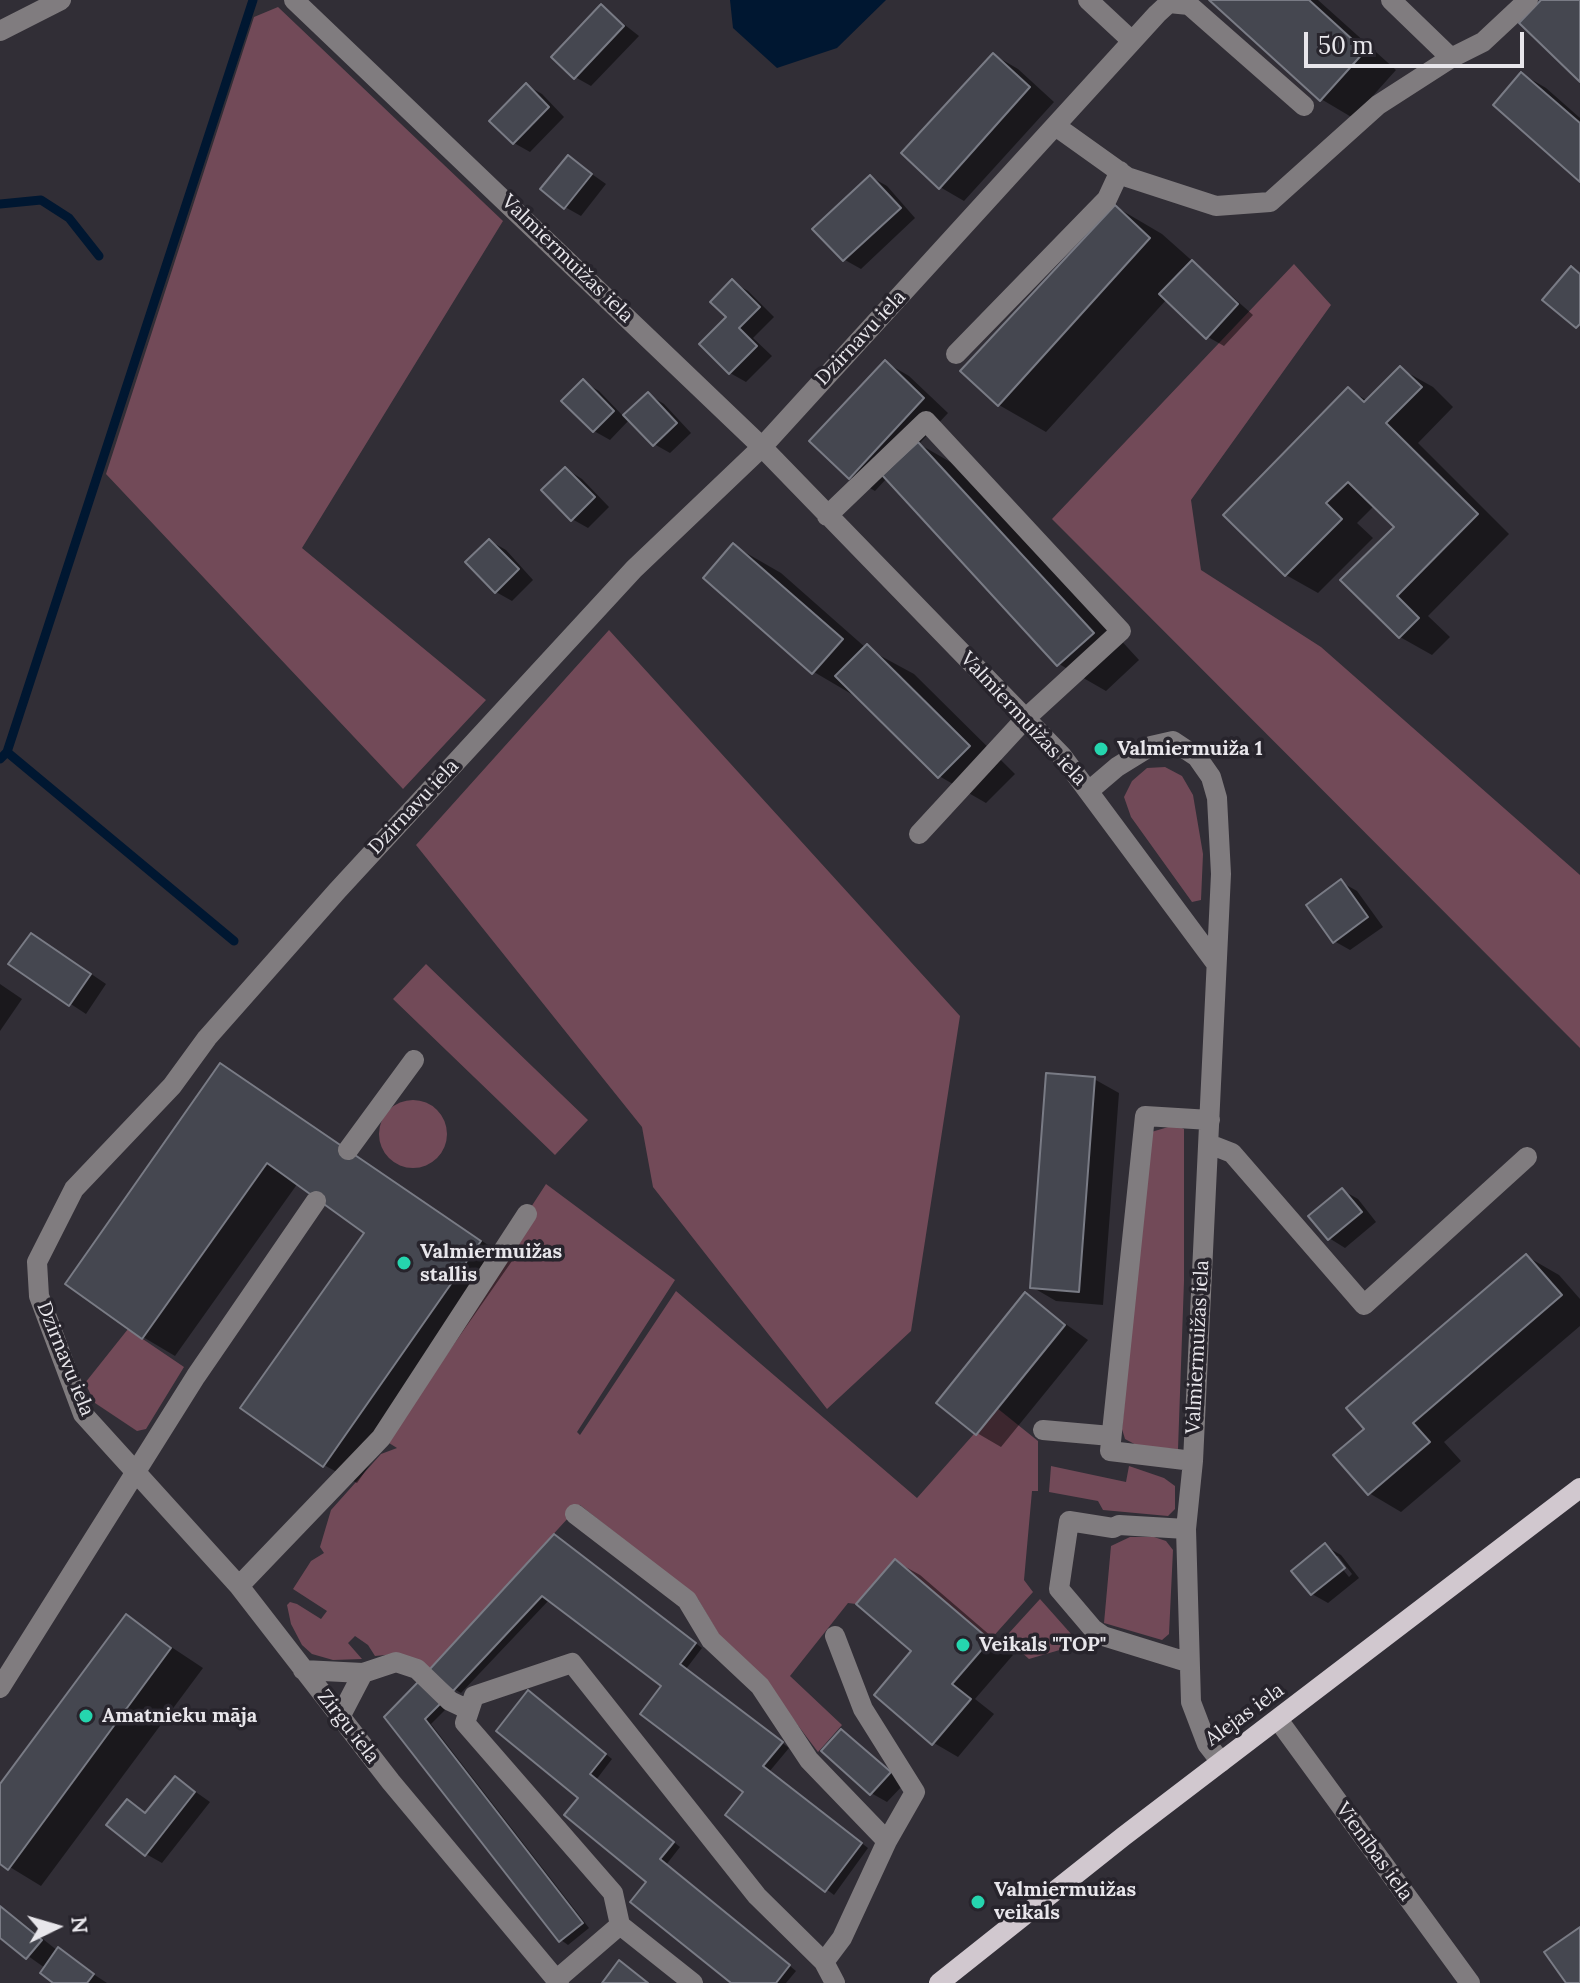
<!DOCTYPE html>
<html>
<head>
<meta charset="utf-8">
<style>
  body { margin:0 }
  #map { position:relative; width:1580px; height:1983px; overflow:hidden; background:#312e36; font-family:Lora,serif }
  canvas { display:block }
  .north { position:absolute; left:16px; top:1887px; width:80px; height:80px; -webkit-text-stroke:6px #27242c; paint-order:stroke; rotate:85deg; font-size:22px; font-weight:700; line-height:32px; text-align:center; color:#e8e6eb }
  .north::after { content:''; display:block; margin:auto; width:28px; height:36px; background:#e8e6eb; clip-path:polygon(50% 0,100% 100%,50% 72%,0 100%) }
  .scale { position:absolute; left:1304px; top:32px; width:220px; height:36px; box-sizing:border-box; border:4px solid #e8e6eb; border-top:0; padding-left:10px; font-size:24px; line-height:28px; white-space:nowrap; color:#e8e6eb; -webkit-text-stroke:6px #27242c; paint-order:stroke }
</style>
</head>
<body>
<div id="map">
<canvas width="1580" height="1983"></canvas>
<div class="north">N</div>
<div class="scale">50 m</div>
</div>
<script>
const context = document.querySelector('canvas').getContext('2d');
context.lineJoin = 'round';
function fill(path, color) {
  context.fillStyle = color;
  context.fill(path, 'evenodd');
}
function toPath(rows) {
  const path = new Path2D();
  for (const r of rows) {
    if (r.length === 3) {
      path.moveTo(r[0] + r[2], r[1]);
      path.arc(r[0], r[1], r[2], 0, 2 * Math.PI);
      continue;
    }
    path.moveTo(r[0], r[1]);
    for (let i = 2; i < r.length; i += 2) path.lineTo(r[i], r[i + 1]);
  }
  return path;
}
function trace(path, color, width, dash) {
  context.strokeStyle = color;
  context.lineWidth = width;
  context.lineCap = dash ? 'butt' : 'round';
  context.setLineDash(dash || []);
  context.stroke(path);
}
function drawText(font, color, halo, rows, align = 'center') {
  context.font = font + ' Lora,serif';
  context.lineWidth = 7;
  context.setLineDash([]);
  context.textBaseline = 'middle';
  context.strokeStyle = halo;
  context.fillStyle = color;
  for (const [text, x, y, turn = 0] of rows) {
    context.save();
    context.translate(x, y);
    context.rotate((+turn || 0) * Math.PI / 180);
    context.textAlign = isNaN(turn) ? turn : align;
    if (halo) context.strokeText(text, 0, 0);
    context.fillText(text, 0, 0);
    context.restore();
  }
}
const green = toPath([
  [278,7,503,221,302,548,486,700,403,789,106,474,254,17],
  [1294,264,1331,305,1191,500,1201,570,1321,647,1580,875,1580,1048,1052,519],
  [609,630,960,1016,911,1331,827,1409,653,1187,642,1127,416,845],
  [1165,767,1182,776,1193,795,1203,854,1201,900,1192,902,1131,817,1124,797,1132,781,1147,768],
  [426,964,588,1120,555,1155,393,999],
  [413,1134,34],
  [1175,1125,1184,1129,1184,1281,1178,1449,1142,1448,1125,1439,1122,1429,1148,1133],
  [546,1184,675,1280,577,1432,580,1435,676,1291,917,1498,997,1408,1038,1441,1038,1491,1032,1491,1024,1580,1033,1592,990,1640,895,1559,856,1604,848,1603,790,1676,842,1725,818,1752,766,1683,719,1635,698,1599,580,1505,429,1670,396,1654,375,1656,368,1645,355,1636,348,1643,362,1659,333,1660,312,1654,302,1645,291,1624,287,1605,290,1602,297,1604,321,1619,327,1611,293,1589,311,1561,324,1553,320,1547,331,1510,381,1454,397,1448,381,1438],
  [128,1329,184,1367,146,1429,137,1431,95,1403,85,1383],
  [1051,1466,1126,1482,1129,1466,1164,1478,1175,1486,1175,1509,1168,1516,1103,1510,1098,1501,1049,1492],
  [1130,1537,1154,1537,1166,1541,1173,1550,1169,1634,1162,1640,1104,1623,1111,1546],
  [1040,1599,1080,1644,1029,1659,1010,1642,1009,1633]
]);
const water = toPath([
  [730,0,886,0,837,48,777,68,733,28]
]);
const shadow = toPath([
  [1211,0,1318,0,1396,70,1353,118,1321,99],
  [602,7,639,36,591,86,575,77],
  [994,55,1018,69,1054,102,964,201,940,187],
  [1522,74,1546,88,1580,118,1580,179],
  [526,85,542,94,564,117,530,152,514,143],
  [569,158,606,184,581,216,565,207],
  [871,177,887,186,915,218,861,269,845,260,815,229],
  [1116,207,1162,234,1253,315,1224,346,1208,337,1167,299,1046,432,999,405],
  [732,282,748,291,774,317,753,338,772,356,746,382,730,373,728,317],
  [885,362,909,376,948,413,919,444,966,471,1139,660,1106,691,1059,664,887,478,875,491,850,477],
  [1401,369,1433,387,1453,407,1418,443,1509,534,1428,616,1450,637,1432,655,1400,637,1343,580,1396,527,1375,505,1357,523,1373,538,1318,593,1286,575,1349,390,1368,401],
  [583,382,599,391,624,417,648,394,664,404,691,433,670,453,654,444,630,419,610,440,594,431],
  [566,469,582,479,609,507,588,528,572,519],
  [490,541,506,550,533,580,512,601,496,592],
  [734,546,781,573,866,648,914,674,1015,774,986,803,939,776,860,699,814,672,706,578],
  [1341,882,1357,891,1383,927,1350,950,1334,941],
  [47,944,106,984,86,1014,10,964],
  [0,984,22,999,0,1031],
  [220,1066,512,1261,357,1483,324,1465,367,1232,298,1183,175,1356,143,1337],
  [1094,1079,1119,1093,1103,1305,1056,1301,1032,1287],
  [1342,1190,1358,1199,1376,1222,1345,1248,1329,1238],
  [1526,1256,1559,1275,1580,1299,1580,1326,1444,1442,1461,1461,1401,1512,1369,1493,1367,1429],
  [1025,1295,1088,1340,1001,1447,977,1433],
  [561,1541,702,1648,686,1669,789,1748,769,1772,868,1848,834,1895,728,1815,745,1792,664,1686,550,1599,461,1693,454,1689],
  [1325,1546,1341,1555,1359,1578,1328,1603,1312,1594],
  [1332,1556,1338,1556,1352,1574,1349,1577],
  [895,1561,920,1575,1013,1655,975,1699,994,1714,958,1757,934,1743],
  [126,1617,203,1668,41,1886,0,1861,0,1788],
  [427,1687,448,1707,431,1724,589,1928,568,1945,561,1940,387,1717],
  [536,1697,612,1759,596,1780,680,1847,666,1865,796,1971,786,1983,734,1983,581,1798],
  [841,1731,905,1783,887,1802,871,1793],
  [176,1778,210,1802,162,1863,146,1854,127,1802,147,1814],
  [0,1905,58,1951,107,1983,57,1983,45,1968,0,1936]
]);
const stream = toPath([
  [0,204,41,200,69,218,99,256],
  [7,752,234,941],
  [0,759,7,752,253,0]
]);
const building = toPath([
  [1209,0,1309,0,1365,51,1320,101,1209,0],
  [1541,0,1580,0,1580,82,1519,23,1541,0],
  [601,4,624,26,574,79,551,57,601,4],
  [993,53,1030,87,939,189,901,153,993,53],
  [1521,72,1580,123,1580,182,1493,105,1521,72],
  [526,83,549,107,513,144,489,121,526,83],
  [568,155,592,174,564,209,540,189,568,155],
  [870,175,901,208,843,261,812,229,870,175],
  [1115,205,1150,238,998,406,960,371,1115,205],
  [1192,260,1238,304,1206,339,1159,294,1192,260],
  [1571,266,1580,274,1580,324,1576,328,1542,300,1571,266],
  [732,279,760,307,739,328,757,346,729,374,699,344,726,317,710,302,732,279],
  [885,360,924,398,849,479,809,441,885,360],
  [1400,366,1422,387,1386,423,1478,514,1397,596,1419,618,1399,638,1340,580,1394,527,1348,482,1326,503,1342,519,1285,576,1223,515,1348,387,1364,402,1400,366],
  [583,379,614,411,593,432,561,401,583,379],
  [648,392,677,423,653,446,623,415,648,392],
  [918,442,1094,633,1057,666,882,475,918,442],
  [565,467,595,497,571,521,541,490,565,467],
  [489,539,519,569,495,593,465,562,489,539],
  [733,543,843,639,812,674,703,578,733,543],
  [867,644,970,746,938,778,835,676,867,644],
  [1341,879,1368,917,1333,943,1306,905,1341,879],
  [31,933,91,974,69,1006,8,964,31,933],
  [220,1063,481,1241,323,1467,240,1408,364,1233,267,1163,142,1339,65,1284,220,1063],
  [1046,1073,1095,1077,1079,1292,1030,1288,1046,1073],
  [1342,1188,1362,1212,1328,1240,1308,1216,1342,1188],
  [1526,1254,1562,1295,1413,1423,1430,1442,1368,1495,1333,1455,1364,1429,1346,1408,1526,1254],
  [1025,1292,1065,1325,976,1435,936,1403,1025,1292],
  [554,1534,696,1643,680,1664,783,1742,763,1766,862,1843,825,1892,725,1815,743,1792,640,1714,661,1686,542,1596,453,1691,429,1670,554,1534],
  [1325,1543,1345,1568,1311,1595,1291,1571,1325,1543],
  [895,1559,990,1640,952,1684,971,1699,932,1745,874,1695,911,1651,856,1604,895,1559],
  [126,1614,171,1648,8,1870,0,1864,0,1784,126,1614],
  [420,1680,442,1702,425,1719,583,1923,559,1942,384,1717,420,1680],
  [528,1690,606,1754,590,1774,674,1842,660,1859,790,1965,776,1983,731,1983,630,1902,646,1882,564,1815,578,1798,496,1731,528,1690],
  [841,1729,891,1772,870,1795,821,1751,841,1729],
  [175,1776,195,1792,145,1856,106,1825,127,1799,145,1813,175,1776],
  [0,1906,42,1940,26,1959,0,1938,0,1906],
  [1580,1927,1580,1983,1566,1983,1544,1952,1580,1927],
  [58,1947,94,1974,87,1983,53,1983,40,1973,58,1947],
  [619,1960,648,1983,602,1983,619,1960]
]);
const minor = toPath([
  [294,0,762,447,1062,756,1215,962],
  [1088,0,1132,41],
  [0,31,61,0],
  [1451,58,1483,42,1528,0],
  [1057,127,1127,177,1216,206,1270,202,1378,105,1451,58,1391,0],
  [956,354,1107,199,1120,171],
  [827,516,926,421,1121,631,1026,718,919,834],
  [1090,790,1117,767,1151,746,1173,741,1197,757,1211,777,1217,798,1221,874,1193,1461,1186,1529,1191,1702,1207,1744,1221,1762],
  [1209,1144,1232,1153,1364,1305,1527,1157],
  [348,1150,414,1060],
  [1043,1430,1111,1436],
  [1193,1461,1110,1451,1145,1116,1210,1120],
  [575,1514,687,1600,711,1640,760,1686,809,1760,887,1841],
  [1186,1529,1119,1525,1113,1528,1069,1521,1059,1589,1093,1629,1103,1636,1187,1662],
  [239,1586,381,1438,527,1214],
  [303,1670,363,1673],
  [0,1688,196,1376,316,1201],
  [340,1717,363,1673,396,1662,417,1669,450,1701,469,1710],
  [1279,1721,1470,1983],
  [620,1925,693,1983],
  [824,1962,842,1938,887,1841,915,1792,863,1709,835,1636],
  [556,1980,620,1925,613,1893,465,1723,474,1696,572,1663,757,1896,824,1962,835,1983],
  [559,1983,391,1782,239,1586,83,1414,39,1296,37,1262,74,1189,172,1086,207,1038,337,891,634,569,762,447,1157,14,1169,3,1189,5,1304,106]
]);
const major = toPath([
  [939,1983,1124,1836,1580,1488]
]);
const markers = [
  [1101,749,8,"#25d5ae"],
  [404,1263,8,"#25d5ae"],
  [963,1645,8,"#25d5ae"],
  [86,1716,8,"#25d5ae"],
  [978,1902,8,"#25d5ae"]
];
const streetNames = [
  ["Valmiermuižas iela",567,259,44],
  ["Dzirnavu iela",861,338,-47],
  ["Valmiermuižas iela",1023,719,47],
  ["Dzirnavu iela",414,807,-47],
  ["Valmiermuižas iela",1198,1347,-87],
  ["Dzirnavu iela",65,1359,68],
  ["Alejas iela",1245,1715,-36],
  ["Zirgu iela",348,1727,52],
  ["Vienības iela",1374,1852,54]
];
const poiNames = [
  ["Valmiermuiža 1",1117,749],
  ["Valmiermuižas",420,1252],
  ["stallis",420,1275],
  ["Veikals \"TOP\"",979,1645],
  ["Amatnieku māja",102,1716],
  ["Valmiermuižas",994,1890],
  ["veikals",994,1913]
];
fill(green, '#724a58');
fill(water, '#001731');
fill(shadow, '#0007');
trace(stream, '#001731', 9);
fill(building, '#454750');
trace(building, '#797b85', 2);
trace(minor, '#807c7f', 20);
trace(major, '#d1c8cf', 20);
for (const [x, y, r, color] of markers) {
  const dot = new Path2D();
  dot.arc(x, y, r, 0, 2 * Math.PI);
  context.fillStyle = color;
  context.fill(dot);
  trace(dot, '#27242c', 3);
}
drawText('20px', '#e8e6eb', '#27242c', streetNames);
drawText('bold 20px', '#e8e6eb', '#27242c', poiNames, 'left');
</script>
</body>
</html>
